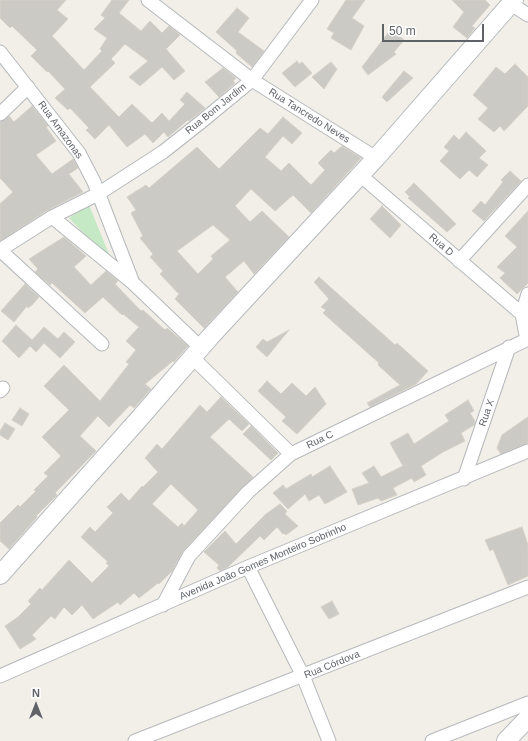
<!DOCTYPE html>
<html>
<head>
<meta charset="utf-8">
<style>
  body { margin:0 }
  #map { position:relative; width:528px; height:741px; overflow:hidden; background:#f1efe8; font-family:Arial,sans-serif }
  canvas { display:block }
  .north { position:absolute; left:16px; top:685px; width:40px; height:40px; -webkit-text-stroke:3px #fff; paint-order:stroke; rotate:0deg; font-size:11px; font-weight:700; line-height:16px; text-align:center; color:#5f6368 }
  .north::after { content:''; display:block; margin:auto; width:14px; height:18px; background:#5f6368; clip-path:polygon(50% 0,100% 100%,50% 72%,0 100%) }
  .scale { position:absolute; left:382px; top:24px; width:102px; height:18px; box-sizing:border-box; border:2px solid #5f6368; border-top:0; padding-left:5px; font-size:12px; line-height:14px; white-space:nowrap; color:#5f6368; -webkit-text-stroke:3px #fff; paint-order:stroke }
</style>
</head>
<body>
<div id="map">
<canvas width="528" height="741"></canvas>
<div class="north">N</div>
<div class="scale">50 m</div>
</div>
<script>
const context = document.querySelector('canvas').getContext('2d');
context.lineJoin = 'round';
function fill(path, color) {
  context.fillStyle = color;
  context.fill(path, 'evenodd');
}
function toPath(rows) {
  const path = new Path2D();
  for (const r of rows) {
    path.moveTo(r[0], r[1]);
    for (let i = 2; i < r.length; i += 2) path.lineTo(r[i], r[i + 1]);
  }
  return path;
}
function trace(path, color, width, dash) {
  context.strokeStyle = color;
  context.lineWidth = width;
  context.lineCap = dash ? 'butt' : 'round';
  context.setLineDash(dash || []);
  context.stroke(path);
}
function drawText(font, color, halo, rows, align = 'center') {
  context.font = font + ' Arial,sans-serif';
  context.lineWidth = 3;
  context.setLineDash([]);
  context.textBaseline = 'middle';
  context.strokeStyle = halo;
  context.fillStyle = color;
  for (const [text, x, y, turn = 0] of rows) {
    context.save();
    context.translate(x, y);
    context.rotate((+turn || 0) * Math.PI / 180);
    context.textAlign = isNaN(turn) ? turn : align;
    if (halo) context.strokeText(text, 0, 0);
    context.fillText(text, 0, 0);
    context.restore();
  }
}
const green = toPath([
  [89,205,113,264,69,218]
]);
const building = toPath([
  [0,0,66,0,57,10,68,19,52,36,84,70,102,51,100,49,107,38,94,29,105,18,101,15,112,0,129,0,119,13,141,31,150,21,162,33,169,26,180,35,166,49,185,71,174,80,162,67,140,86,129,77,148,61,125,44,111,59,115,63,90,87,119,117,132,104,152,123,162,113,169,121,185,104,180,100,187,92,205,108,189,121,188,120,168,137,164,132,153,143,145,134,127,147,109,125,95,139,86,130,89,128,70,108,68,110,55,98,65,89,48,71,47,72,31,56,37,50,12,26,10,28,0,18,0,0],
  [346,0,365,0,352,18,364,26,351,50,331,38,334,33,327,29,346,0],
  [452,0,485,0,490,5,472,26,475,28,467,38,453,27,464,12,452,0],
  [237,8,249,18,238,32,264,51,252,67,236,53,237,51,216,32,237,8],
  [391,29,404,40,394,52,396,54,368,75,362,67,391,29],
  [297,61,299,64,302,62,312,73,295,87,282,73,297,61],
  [331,62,337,69,324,89,312,77,331,62],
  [515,64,528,77,528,106,504,131,500,126,494,132,478,119,488,108,473,95,496,67,505,74,515,64],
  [223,68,236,78,233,81,235,83,219,97,205,82,223,68],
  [404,71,413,78,387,102,382,97,404,71],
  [32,106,48,126,46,127,56,141,36,155,52,174,73,159,78,168,69,174,83,192,48,210,0,241,0,204,13,192,0,178,0,122,9,116,14,122,32,106],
  [283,117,302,133,292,144,283,136,265,157,281,171,289,163,311,185,325,170,318,163,331,150,334,153,342,146,361,158,311,213,293,195,275,211,251,189,235,206,250,222,262,211,289,237,254,274,244,261,225,277,238,292,204,328,175,299,179,294,160,274,163,271,150,257,153,254,140,238,143,236,131,213,136,210,127,197,146,185,149,188,197,147,219,169,260,128,268,134,283,117],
  [213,225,230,240,211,256,213,259,198,274,177,251,213,225],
  [466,132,486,151,479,158,488,165,477,177,469,170,460,179,440,161,449,151,444,147,454,135,459,140,466,132],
  [510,171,521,181,484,221,472,211,481,201,485,205,503,182,501,180,510,171],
  [414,183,456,224,447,232,408,198,410,197,405,192,414,183],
  [382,206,401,225,390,238,370,219,382,206],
  [528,211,528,283,517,294,500,278,505,273,497,267,517,247,505,236,528,211],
  [64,237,86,256,74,267,91,285,106,271,118,281,115,284,141,311,143,310,165,330,167,328,188,346,174,362,173,361,145,384,151,389,134,408,130,405,109,427,98,416,80,436,96,451,55,493,57,495,36,516,37,517,9,549,0,541,0,523,18,505,20,507,36,491,34,490,48,476,44,473,61,456,42,437,69,410,44,386,64,365,100,401,129,364,126,362,136,350,126,341,139,327,123,314,122,315,103,297,85,313,52,283,50,285,35,272,38,269,29,259,64,237],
  [319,277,395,345,397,343,428,371,416,384,370,407,367,403,400,385,378,365,379,363,323,313,326,310,321,307,329,299,314,282,319,277],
  [25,284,39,297,32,305,28,308,27,306,14,322,1,311,25,284],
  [16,325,32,340,44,327,58,339,64,332,75,342,60,358,44,343,36,352,30,346,19,358,2,341,16,325],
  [289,330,267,357,256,347,263,339,267,342,289,330],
  [267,381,281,394,292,383,306,396,315,387,326,404,297,434,282,421,286,417,258,391,267,381],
  [221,397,249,424,242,431,229,419,210,437,253,477,183,551,172,571,159,584,158,583,139,598,134,593,120,605,118,602,93,619,82,605,72,615,64,607,55,619,51,616,32,635,36,639,20,649,5,626,18,617,31,604,28,601,40,588,42,590,69,560,92,583,109,566,106,563,108,562,81,537,90,527,95,532,113,513,107,507,121,493,129,501,142,486,143,487,158,472,145,458,157,444,162,449,200,405,207,412,221,397],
  [171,484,198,510,184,526,182,523,178,527,152,504,171,484],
  [468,400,474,411,470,413,475,421,474,425,461,433,465,441,443,452,421,466,426,475,414,482,412,478,393,488,397,495,381,501,378,498,358,505,352,489,369,483,362,473,374,466,381,477,403,466,390,443,408,433,414,444,449,421,445,415,468,400],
  [20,408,29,414,22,426,12,420,20,408],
  [528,417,528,443,501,454,497,448,502,435,528,417],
  [5,423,15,429,8,440,0,435,0,431,5,423],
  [251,426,278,453,271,460,243,434,251,426],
  [330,466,347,492,325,504,319,495,309,501,305,494,288,509,273,493,283,485,286,489,311,474,312,477,330,466],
  [280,504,287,511,285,514,298,526,286,535,284,533,283,534,277,527,264,540,260,536,228,567,220,571,217,568,219,565,204,552,225,531,236,544,266,514,280,504],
  [522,527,528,545,528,576,508,585,493,549,490,551,485,540,522,527],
  [332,601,339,614,329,619,321,607,332,601]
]);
const street = toPath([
  [148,0,252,80,376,158],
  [511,4,528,15],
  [0,52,79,153,94,182,133,283],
  [0,114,28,87],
  [360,175,522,314],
  [52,217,133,283,200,347],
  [0,250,52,217,98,194,163,152,201,122,252,80,312,0],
  [0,250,102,344],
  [459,261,528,185],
  [527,340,522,314,528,294],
  [192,357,291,454],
  [0,391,3,388],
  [464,479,509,347],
  [248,567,303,676,329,741],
  [163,605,189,556,248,492,291,454,528,339],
  [0,676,248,567,528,451],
  [135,741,528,587],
  [432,741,528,703]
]);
const secondary = toPath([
  [0,575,139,419,210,337,376,158,514,0],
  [506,741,528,718]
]);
const streetNames = [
  ["Rua Bom Jardim",216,109,-39],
  ["Rua Tancredo Neves",309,116,32],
  ["Rua Amazonas",60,130,54],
  ["Rua D",441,245,41],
  ["Rua X",487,413,-71],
  ["Rua C",320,440,-26],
  ["Avenida João Gomes Monteiro Sobrinho",263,562,-23],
  ["Rua Córdova",332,665,-22]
];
fill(green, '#c5e8c5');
fill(building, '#cccac5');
trace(building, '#d6d1c6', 1);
trace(street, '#b5b8bc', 15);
trace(secondary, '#b6babf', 20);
trace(street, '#fff', 13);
trace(secondary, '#fff', 18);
drawText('10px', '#5f6368', '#fff', streetNames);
</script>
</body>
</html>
